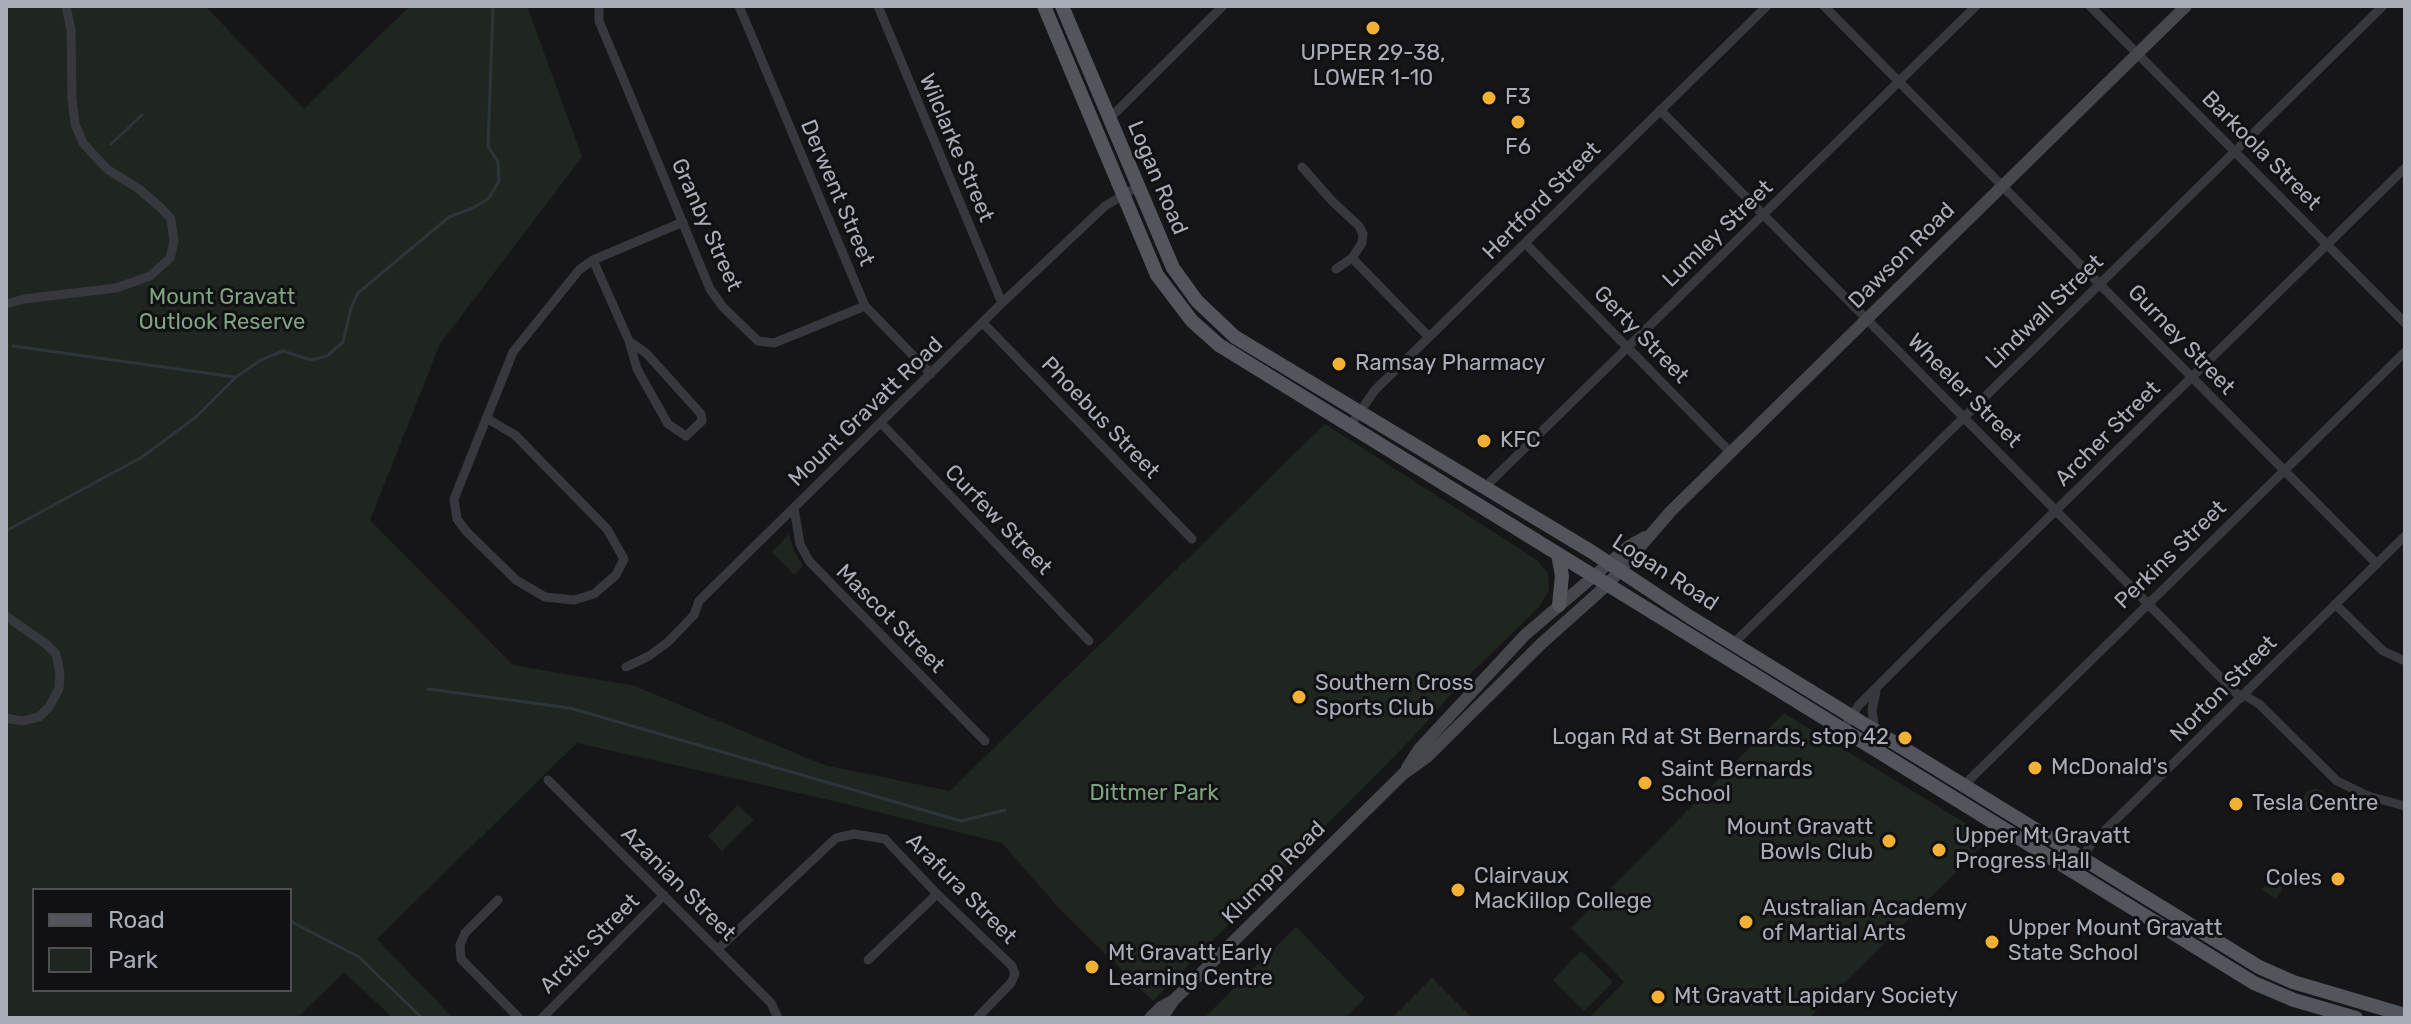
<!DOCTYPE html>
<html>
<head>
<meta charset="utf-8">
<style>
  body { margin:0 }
  #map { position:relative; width:2411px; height:1024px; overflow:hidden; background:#161618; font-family:Rubik,sans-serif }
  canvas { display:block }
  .frame { position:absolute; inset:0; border:8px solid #a8adb8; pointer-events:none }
  .legend { position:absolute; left:32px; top:888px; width:260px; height:104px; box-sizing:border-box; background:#111113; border:2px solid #4d4f55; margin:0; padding:10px 14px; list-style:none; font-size:24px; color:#a8adb8 }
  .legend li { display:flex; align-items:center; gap:16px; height:40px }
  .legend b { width:40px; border:2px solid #4d4f55 }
</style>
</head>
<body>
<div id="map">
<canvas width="2411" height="1024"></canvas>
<div class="frame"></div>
<ul class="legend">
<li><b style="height:10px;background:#53555c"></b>Road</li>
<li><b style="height:22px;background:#1e261f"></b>Park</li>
</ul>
</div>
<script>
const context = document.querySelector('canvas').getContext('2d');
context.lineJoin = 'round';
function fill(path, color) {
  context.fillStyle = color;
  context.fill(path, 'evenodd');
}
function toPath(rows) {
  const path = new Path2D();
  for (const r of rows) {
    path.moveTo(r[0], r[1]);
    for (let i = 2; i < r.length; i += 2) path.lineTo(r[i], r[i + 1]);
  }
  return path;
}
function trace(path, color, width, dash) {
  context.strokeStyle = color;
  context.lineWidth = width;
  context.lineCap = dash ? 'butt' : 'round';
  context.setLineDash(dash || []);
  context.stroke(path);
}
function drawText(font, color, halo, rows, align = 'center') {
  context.font = font + ' Rubik,sans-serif';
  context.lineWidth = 6;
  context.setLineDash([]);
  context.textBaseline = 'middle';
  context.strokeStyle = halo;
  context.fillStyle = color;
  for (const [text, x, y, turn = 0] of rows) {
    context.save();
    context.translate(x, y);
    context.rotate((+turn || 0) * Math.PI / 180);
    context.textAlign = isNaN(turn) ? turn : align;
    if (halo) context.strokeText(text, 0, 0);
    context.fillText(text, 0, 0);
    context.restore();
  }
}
const green = toPath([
  [6,6,205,6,304,109,410,6,527,6,582,157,440,344,370,520,513,665,635,686,824,765,950,791,1325,424,1537,560,1548,573,1549,590,1539,607,1459,685,1418,732,1153,1001,1058,907,1002,843,821,798,577,743,377,939,453,1018,393,1018,344,972,297,1018,6,1018],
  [34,890,290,890,290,990,34,990],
  [789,534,794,551,803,566,794,575,772,552],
  [1784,713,1990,838,1809,1018,1589,1018,1624,982,1571,928],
  [2315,789,2323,791,2328,800,2323,803,2317,794,2308,799,2313,809,2308,812,2302,801,2307,791],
  [738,805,754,820,722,851,708,836],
  [2284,874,2282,890,2276,899,2261,889],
  [1296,927,1365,998,1345,1018,1204,1018],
  [1581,951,1613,982,1584,1011,1553,980],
  [1432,978,1472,1018,1392,1018]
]);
const stream = toPath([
  [111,144,142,115],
  [13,346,235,377],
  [6,531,142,457,196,417,236,377,261,360,283,351,311,360,327,356,343,342,351,308,358,293,449,217,473,208,489,198,499,181,498,162,488,146,493,6],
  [428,689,570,708,961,821,1005,810],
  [290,921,359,957,422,1018]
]);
const street = toPath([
  [599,6,599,21,630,95,710,289,723,307,758,341,774,343,865,306],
  [739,6,865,306,931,374],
  [878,6,1002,303],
  [1824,6,2377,564],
  [2090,6,2405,323],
  [1660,110,2241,698],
  [1109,119,1223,6],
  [1302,167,1333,202,1359,226,1363,234,1362,243,1352,258,1336,269],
  [1525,243,1731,453],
  [1352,258,1429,337],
  [593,260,629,341,637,369,668,424,686,436,702,421,701,414,647,354,629,341],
  [6,304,24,299,116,288,150,276,170,258,174,242,171,219,161,208,139,189,107,169,83,143,75,124,72,99,71,30,66,6],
  [983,323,1192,539],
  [488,419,515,435,607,529,624,559,616,575,594,594,574,600,545,597,516,580,466,531,457,519,454,499,513,352,579,270,593,260,683,222],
  [881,423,1089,641],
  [1350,426,1375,390,1767,6],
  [1485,487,1976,6],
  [794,508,800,544,809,561,985,741],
  [2335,604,2383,651,2405,661],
  [6,616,46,644,56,654,60,673,59,689,49,707,39,717,22,721,6,718],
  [1733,644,2383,6],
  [626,667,649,656,668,642,694,615,699,601,1002,303,1105,206,1137,187],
  [2244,695,2259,704,2337,781,2368,796,2405,806],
  [1842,730,1859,705,1942,622,2405,168],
  [1875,731,1872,710,1876,691],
  [548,780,771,1003,778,1018],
  [1964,785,2405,352],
  [2073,872,2091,844,2405,536],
  [498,900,465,933,460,945,461,959,519,1018],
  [718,949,836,838,854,834,885,839,937,894,1012,966,1015,974,1011,983,977,1018],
  [868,960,937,894],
  [542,1018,664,895]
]);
const secondary = toPath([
  [1407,768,1419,749,1525,635,1629,546,1645,537],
  [1150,1018,1161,1007,1174,1000],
  [1162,1018,1174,1000,1403,774,1427,757,1541,644,1607,585,1671,511,2186,6]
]);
const primary = toPath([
  [1044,6,1157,275,1192,321,1219,345,2254,983,2294,1000,2356,1018],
  [1062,6,1173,268,1197,301,1235,337,1592,552,1690,617,2259,967,2293,982,2405,1015],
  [1558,554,1562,576,1559,605]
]);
const markers = [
  [1373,28,8,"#f2b134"],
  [1489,98,8,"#f2b134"],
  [1518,122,8,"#f2b134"],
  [1339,364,8,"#f2b134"],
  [1484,441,8,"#f2b134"],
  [1299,697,8,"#f2b134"],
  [1905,738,8,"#f2b134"],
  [2035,768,8,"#f2b134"],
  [1645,783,8,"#f2b134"],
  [2236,804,8,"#f2b134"],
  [1889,841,8,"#f2b134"],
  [1939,850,8,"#f2b134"],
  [2338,879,8,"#f2b134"],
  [1458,890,8,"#f2b134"],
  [1746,922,8,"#f2b134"],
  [1992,942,8,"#f2b134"],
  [1092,967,8,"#f2b134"],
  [1658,997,8,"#f2b134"]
];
const poiNames = [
  ["UPPER 29-38,",1373,54,"center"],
  ["LOWER 1-10",1373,79,"center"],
  ["F3",1505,98],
  ["F6",1518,148,"center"],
  ["Ramsay Pharmacy",1355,364],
  ["KFC",1500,441],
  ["Southern Cross",1315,684],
  ["Sports Club",1315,709],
  ["Logan Rd at St Bernards, stop 42",1889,738,"right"],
  ["McDonald's",2051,768],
  ["Saint Bernards",1661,770],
  ["School",1661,795],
  ["Tesla Centre",2252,804],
  ["Mount Gravatt",1873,828,"right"],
  ["Bowls Club",1873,853,"right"],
  ["Upper Mt Gravatt",1955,837],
  ["Progress Hall",1955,862],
  ["Clairvaux",1474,877],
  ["MacKillop College",1474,902],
  ["Coles",2322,879,"right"],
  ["Australian Academy",1762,909],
  ["of Martial Arts",1762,934],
  ["Upper Mount Gravatt",2008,929],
  ["State School",2008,954],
  ["Mt Gravatt Early",1108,954],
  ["Learning Centre",1108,979],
  ["Mt Gravatt Lapidary Society",1674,997]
];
const streetNames = [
  ["Wilclarke Street",956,148,67],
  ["Barkoola Street",2261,151,45],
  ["Logan Road",1157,178,67],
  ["Derwent Street",837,193,67],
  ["Hertford Street",1542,201,-45],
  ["Granby Street",706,225,66],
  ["Lumley Street",1718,234,-44],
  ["Dawson Road",1902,256,-45],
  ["Lindwall Street",2045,312,-44],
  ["Gerty Street",1641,335,46],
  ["Gurney Street",2181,340,46],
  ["Wheeler Street",1964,391,45],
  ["Mount Gravatt Road",866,412,-44],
  ["Phoebus Street",1100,418,46],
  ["Archer Street",2108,434,-45],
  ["Curfew Street",998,520,46],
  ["Perkins Street",2171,555,-44],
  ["Logan Road",1665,573,33],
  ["Mascot Street",890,619,45],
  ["Norton Street",2224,689,-45],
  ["Klumpp Road",1274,873,-45],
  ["Azanian Street",678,884,45],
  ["Arafura Street",961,889,45],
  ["Arctic Street",590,944,-45]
];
const parkNames = [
  ["Mount Gravatt",222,298],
  ["Outlook Reserve",222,323],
  ["Dittmer Park",1154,794]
];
fill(green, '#1e261f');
trace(stream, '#2c353c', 3);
trace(street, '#37383d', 9);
trace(secondary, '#45474d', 12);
trace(primary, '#53555c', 14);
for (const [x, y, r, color] of markers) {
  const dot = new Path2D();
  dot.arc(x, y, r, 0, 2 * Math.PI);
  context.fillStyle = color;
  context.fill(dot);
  trace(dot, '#111113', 3);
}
drawText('22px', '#a8adb8', '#111113', poiNames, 'left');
drawText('22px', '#a8adb8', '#111113', streetNames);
drawText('22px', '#7fa381', '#111113', parkNames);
</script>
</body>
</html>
